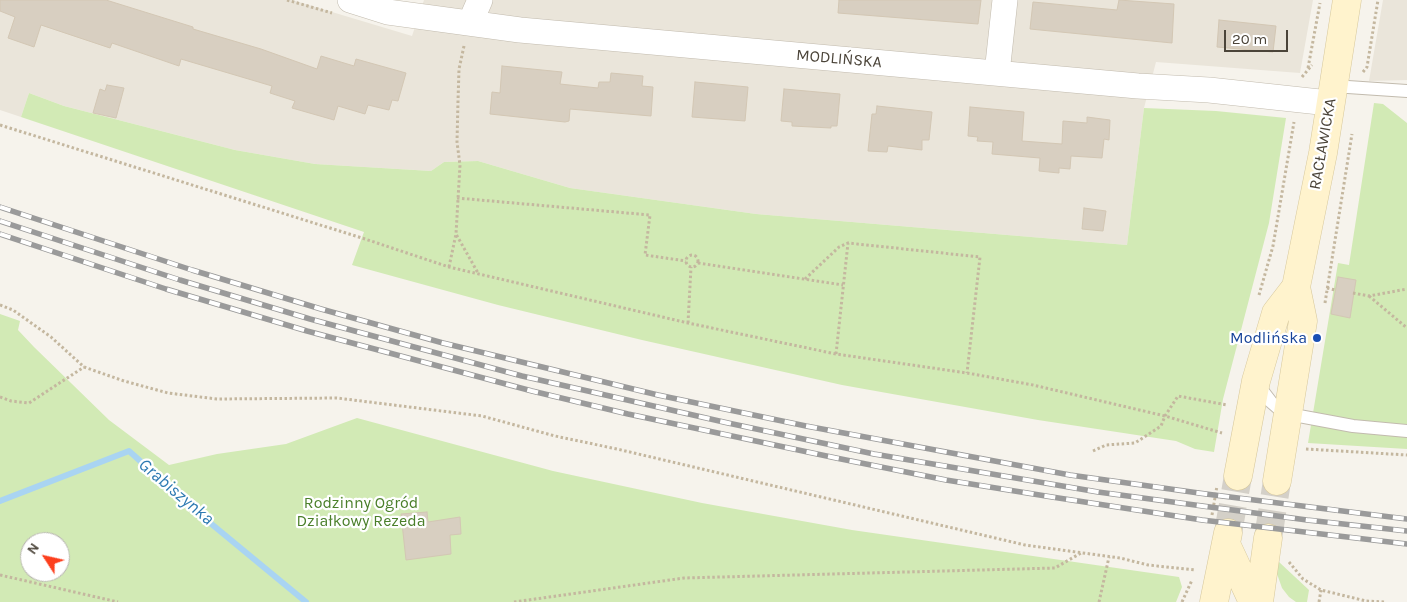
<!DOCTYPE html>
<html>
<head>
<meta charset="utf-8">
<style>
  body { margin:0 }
  #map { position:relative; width:1407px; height:602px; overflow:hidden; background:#f6f3ec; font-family:Karla,sans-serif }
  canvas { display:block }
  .north { position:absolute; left:20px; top:532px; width:50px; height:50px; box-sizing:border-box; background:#fff; border:1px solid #b7b4b0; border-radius:50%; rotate:305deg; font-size:14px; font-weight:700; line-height:20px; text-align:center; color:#4b4439 }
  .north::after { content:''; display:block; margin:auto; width:18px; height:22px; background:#fc3f1d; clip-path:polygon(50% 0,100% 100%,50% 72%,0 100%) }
  .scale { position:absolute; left:1224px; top:30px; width:64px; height:22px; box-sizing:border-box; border:2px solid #4b4439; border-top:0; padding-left:6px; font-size:15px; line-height:18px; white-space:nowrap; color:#4b4439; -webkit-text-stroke:4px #fff; paint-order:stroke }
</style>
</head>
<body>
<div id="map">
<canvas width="1407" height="602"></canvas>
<div class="north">N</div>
<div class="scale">20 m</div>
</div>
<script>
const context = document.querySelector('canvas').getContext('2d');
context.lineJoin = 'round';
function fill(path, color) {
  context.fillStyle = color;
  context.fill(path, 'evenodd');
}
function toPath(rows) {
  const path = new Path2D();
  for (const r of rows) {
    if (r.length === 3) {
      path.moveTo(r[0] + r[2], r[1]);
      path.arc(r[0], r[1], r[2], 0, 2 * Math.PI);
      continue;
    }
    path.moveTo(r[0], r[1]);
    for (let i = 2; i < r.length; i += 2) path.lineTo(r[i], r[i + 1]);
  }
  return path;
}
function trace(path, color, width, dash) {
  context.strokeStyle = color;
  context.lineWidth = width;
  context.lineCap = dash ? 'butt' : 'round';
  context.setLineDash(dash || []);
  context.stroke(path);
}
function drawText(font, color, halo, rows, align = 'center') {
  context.font = font + ' Karla,sans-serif';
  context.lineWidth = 4.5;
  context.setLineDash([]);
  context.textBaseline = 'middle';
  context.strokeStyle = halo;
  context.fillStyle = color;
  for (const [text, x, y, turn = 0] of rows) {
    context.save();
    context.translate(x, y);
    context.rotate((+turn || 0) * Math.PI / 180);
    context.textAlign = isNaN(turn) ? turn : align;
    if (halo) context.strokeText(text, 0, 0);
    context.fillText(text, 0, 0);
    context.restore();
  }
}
const residential = toPath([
  [0,0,292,0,412,36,424,0,1313,0,1300,73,1156,62,1144,108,1127,245,756,214,570,188,478,161,444,162,431,171,315,164,235,150,64,106,29,93,21,117,0,110],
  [1383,0,1407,0,1407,80,1369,81]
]);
const green = toPath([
  [29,93,64,106,235,150,315,164,431,171,444,162,478,161,570,188,756,214,1127,245,1144,108,1216,111,1286,118,1269,223,1223,399,1214,452,1195,449,1176,441,1038,420,842,385,642,340,498,305,352,265,364,232,21,117],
  [1374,103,1383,104,1407,123,1407,449,1308,443,1338,263,1349,265],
  [0,314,20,321,18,330,34,347,109,420,169,465,217,454,286,444,357,418,553,471,702,503,852,530,1179,577,1182,587,1176,602,0,602],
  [30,542,60,542,60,572,30,572],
  [1276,562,1279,562,1309,590,1307,602,1296,602,1289,597,1282,588,1276,571]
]);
const stream = toPath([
  [0,501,129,451,203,517,306,602]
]);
const building = toPath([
  [0,0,106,0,193,27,193,29,261,49,317,69,321,56,354,66,356,59,406,73,398,101,392,100,389,110,368,105,365,114,338,106,334,120,292,108,295,101,270,93,272,86,181,59,179,66,112,43,110,48,41,25,34,47,8,38,15,17,0,11,0,0],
  [839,0,981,0,978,24,838,13,839,0],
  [1119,0,1174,4,1172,43,1030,29,1033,2,1117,10,1119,0],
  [1219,20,1276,26,1273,52,1217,47,1219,20],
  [502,66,562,72,560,84,598,88,599,82,610,82,611,73,643,76,642,86,653,87,651,116,570,109,569,121,565,122,490,114,492,92,500,93,502,66],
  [695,82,748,87,745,121,692,117,695,82],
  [107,85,124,88,116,118,93,113,100,89,105,91,107,85],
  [784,89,840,94,837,126,831,126,831,128,792,126,792,122,781,121,784,89],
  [877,106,932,112,929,140,922,140,922,150,888,146,887,152,868,151,872,114,876,114,877,106],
  [970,107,1024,112,1022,141,1062,144,1063,121,1087,123,1087,117,1110,120,1109,140,1104,139,1102,158,1071,156,1070,169,1059,168,1059,173,1039,171,1040,158,992,154,993,142,977,141,978,137,968,136,970,107],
  [1084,208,1106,211,1103,231,1082,229,1084,208],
  [1338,277,1356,280,1350,318,1331,314,1338,277],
  [427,512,428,522,460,517,461,534,450,535,451,554,406,560,401,514,427,512]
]);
const secondaryTunnel = toPath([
  [1228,533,1238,476],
  [1268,538,1277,481]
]);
const path = toPath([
  [287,0,332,13],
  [464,46,459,69,458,101,457,142,460,165,456,234,478,273],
  [1308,68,1320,3],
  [1363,72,1367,67,1378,0],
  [1302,77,1312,65],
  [0,125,362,238,449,267,688,323,836,354,967,373,1033,385,1165,416,1222,433],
  [457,198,650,215,645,255,686,261],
  [692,261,6],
  [698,263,843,285],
  [449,267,456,234],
  [805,279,839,247,848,243],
  [1327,288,1335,290],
  [1353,293,1369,296,1407,289],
  [1259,295,1273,246,1294,122],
  [1369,296,1407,328],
  [1325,303,1352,134],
  [0,305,13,310,51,337,84,367,124,381,168,393,217,399,337,398,482,416,555,436,617,449,1025,545,1120,558,1148,565,1196,570],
  [688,323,691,267],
  [836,354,848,243,980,257,967,373],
  [0,397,11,401,29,403,84,367],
  [1306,449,1407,455],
  [1093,451,1106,445,1135,443,1161,426,1165,416,1178,396,1227,405],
  [1212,515,1217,486],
  [1289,562,1303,579,1321,590,1366,601,1386,602],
  [0,575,118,602],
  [514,602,684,578,1055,568,1081,553],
  [1099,602,1109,557],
  [1182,602,1192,580],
  [1319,602,1321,590]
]);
const lane = toPath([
  [1333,86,1407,91],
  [1258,385,1271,402,1278,408,1299,416,1353,426,1407,431]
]);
const street = toPath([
  [350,0,388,12,520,30,1138,86,1209,90,1329,103],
  [470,23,480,0],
  [997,73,1005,0]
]);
const secondary = toPath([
  [1238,476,1256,381,1276,313,1296,287],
  [1277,481,1303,321,1296,287,1323,153,1347,0],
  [1226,544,1253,602],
  [1214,602,1228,533],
  [1259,602,1268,538]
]);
const rail = toPath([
  [0,207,192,270,321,309,443,343,658,395,806,426,1070,475,1206,494,1407,519],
  [0,221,180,280,310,319,522,376,728,423,874,454,1098,492,1307,520,1407,531],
  [0,234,166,289,307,331,532,391,628,414,836,458,946,480,1052,497,1202,520,1407,544]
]);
const markers = [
  [1317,338,5,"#1a4fb4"]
];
const streetNames = [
  ["MODLIŃSKA",839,59,5],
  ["RACŁAWICKA",1323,144,-80]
];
const transitNames = [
  ["Modlińska",1307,338]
];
const parkNames = [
  ["Rodzinny Ogród",361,503],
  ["Działkowy Rezeda",361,521]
];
const waterNames = [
  ["Grabiszynka",176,492,40]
];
fill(residential, '#eae5da');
fill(green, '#d2eab5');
trace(stream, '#a9d4f2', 6);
fill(building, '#d8cfc1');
trace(building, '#d3c7b4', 1);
trace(secondaryTunnel, '#d4d0c8', 28, [28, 14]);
trace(lane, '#c2bbae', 14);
trace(street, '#c2bbae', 26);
trace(secondary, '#d6c79b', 29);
trace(path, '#c4b79f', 3, [2.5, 2.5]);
trace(lane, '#fff', 12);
trace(street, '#fff', 25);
trace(secondary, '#fff3cd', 28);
trace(rail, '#9a9a9a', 5.5);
trace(rail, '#fff', 4, [11]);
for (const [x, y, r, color] of markers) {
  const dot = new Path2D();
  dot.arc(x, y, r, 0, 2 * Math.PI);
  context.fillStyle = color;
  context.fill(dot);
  trace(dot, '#fff', 2);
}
drawText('16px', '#4b4439', '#fff', streetNames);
drawText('16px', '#164399', '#fff', transitNames, 'right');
drawText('16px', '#4a7f2a', '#fff', parkNames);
drawText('italic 18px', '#2e7ab2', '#fff', waterNames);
</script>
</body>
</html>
